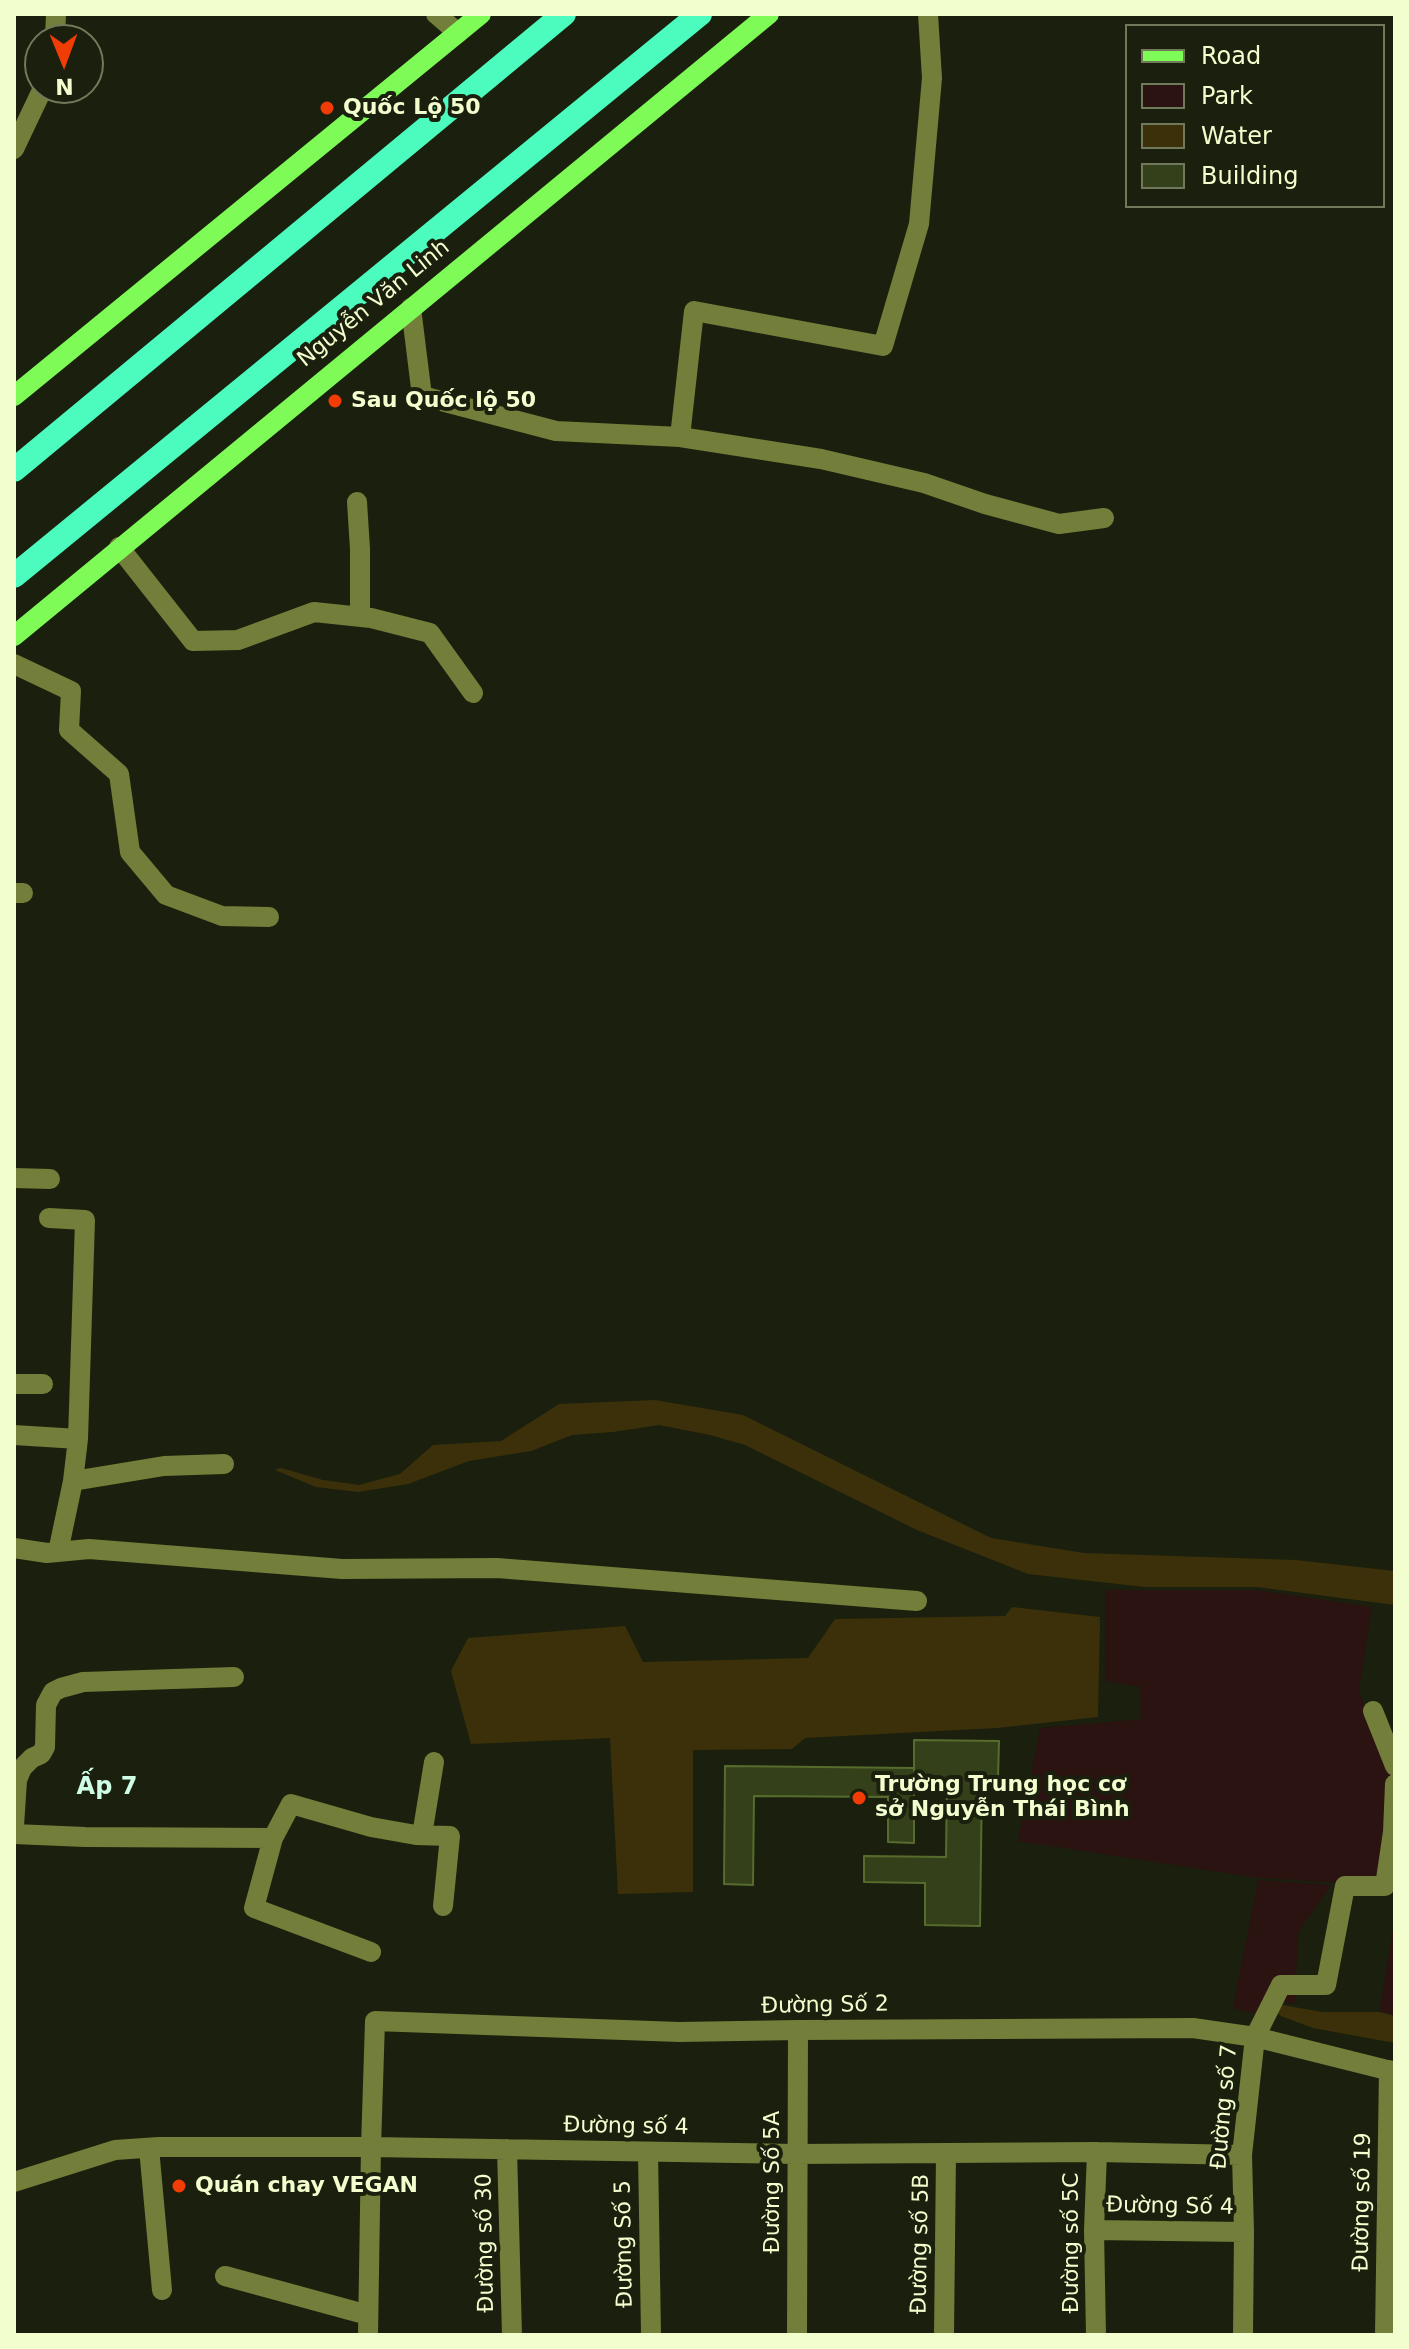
<!DOCTYPE html>
<html>
<head>
<meta charset="utf-8">
<style>
  body { margin:0 }
  #map { position:relative; width:1409px; height:2349px; overflow:hidden; background:#1a200d; font-family:"DejaVu Sans",sans-serif }
  canvas { display:block }
  .frame { position:absolute; inset:0; border:16px solid #f2fece; pointer-events:none }
  .legend { position:absolute; left:1125px; top:24px; width:260px; height:184px; box-sizing:border-box; background:#1a200d; border:2px solid #70795a; margin:0; padding:10px 14px; list-style:none; font-size:24px; color:#f2fece }
  .legend li { display:flex; align-items:center; gap:16px; height:40px }
  .legend b { width:40px; border:2px solid #70795a }
  .north { position:absolute; left:24px; top:24px; width:80px; height:80px; box-sizing:border-box; background:#1a200d; border:2px solid #70795a; border-radius:50%; rotate:179deg; font-size:22px; font-weight:700; line-height:32px; text-align:center; color:#f2fece }
  .north::after { content:''; display:block; margin:auto; width:28px; height:36px; background:#f13c06; clip-path:polygon(50% 0,100% 100%,50% 72%,0 100%) }
</style>
</head>
<body>
<div id="map">
<canvas width="1409" height="2349"></canvas>
<div class="frame"></div>
<ul class="legend">
<li><b style="height:10px;background:#7ffb57"></b>Road</li>
<li><b style="height:22px;background:#2a1311"></b>Park</li>
<li><b style="height:22px;background:#3c300a"></b>Water</li>
<li><b style="height:22px;background:#34401a"></b>Building</li>
</ul>
<div class="north">N</div>
</div>
<script>
const context = document.querySelector('canvas').getContext('2d');
context.lineJoin = 'round';
function fill(path, color) {
  context.fillStyle = color;
  context.fill(path, 'evenodd');
}
function toPath(rows) {
  const path = new Path2D();
  for (const r of rows) {
    path.moveTo(r[0], r[1]);
    for (let i = 2; i < r.length; i += 2) path.lineTo(r[i], r[i + 1]);
  }
  return path;
}
function trace(path, color, width, dash) {
  context.strokeStyle = color;
  context.lineWidth = width;
  context.lineCap = dash ? 'butt' : 'round';
  context.setLineDash(dash || []);
  context.stroke(path);
}
function drawText(font, color, halo, rows, align = 'center') {
  context.font = font + ' "DejaVu Sans",sans-serif';
  context.lineWidth = 8;
  context.setLineDash([]);
  context.textBaseline = 'middle';
  context.strokeStyle = halo;
  context.fillStyle = color;
  for (const [text, x, y, turn = 0] of rows) {
    context.save();
    context.translate(x, y);
    context.rotate((+turn || 0) * Math.PI / 180);
    context.textAlign = isNaN(turn) ? turn : align;
    if (halo) context.strokeText(text, 0, 0);
    context.fillText(text, 0, 0);
    context.restore();
  }
}
const green = toPath([
  [1105,1590,1255,1590,1372,1607,1359,1691,1391,1769,1388,1831,1381,1882,1345,1883,1259,1878,1018,1841,1040,1728,1141,1719,1140,1687,1105,1681],
  [1258,1880,1331,1885,1298,1933,1295,2004,1280,2001,1268,2017,1233,2008],
  [1395,1917,1395,2015,1379,2011]
]);
const water = toPath([
  [655,1400,743,1415,991,1538,1084,1553,1296,1560,1395,1571,1395,1605,1257,1587,1145,1587,1028,1574,917,1530,745,1445,710,1435,659,1425,613,1432,572,1435,531,1451,469,1461,408,1484,358,1492,316,1487,275,1470,281,1468,323,1480,359,1485,400,1474,433,1445,501,1441,559,1404],
  [1012,1607,1100,1617,1098,1717,997,1728,805,1738,792,1749,693,1750,693,1892,618,1894,610,1738,471,1744,451,1671,468,1638,625,1626,643,1662,808,1658,835,1619,1005,1616],
  [1277,2004,1322,2012,1379,2012,1395,2016,1395,2043,1313,2028,1281,2016,1273,2009]
]);
const building = toPath([
  [914,1740,999,1741,998,1778,982,1778,980,1926,925,1925,925,1883,864,1882,864,1856,946,1857,947,1779,914,1779,914,1740],
  [725,1766,914,1768,914,1843,888,1842,888,1797,754,1796,753,1885,724,1884,725,1766]
]);
const minor = toPath([
  [436,14,458,33],
  [55,40,56,14],
  [14,149,43,88],
  [411,308,422,396,556,431,680,437,821,459,924,483,985,504,1059,524,1104,518],
  [680,437,694,311,883,346,919,224,932,78,928,14],
  [357,502,360,549,360,617],
  [119,547,193,641,238,640,314,612,371,618,430,633,473,693],
  [14,664,71,691,69,730,119,774,130,852,166,895,222,916,269,917],
  [14,893,23,893],
  [14,1178,50,1179],
  [49,1218,85,1220,78,1439,73,1481,58,1552],
  [14,1384,43,1384],
  [14,1435,78,1439],
  [73,1481,164,1466,224,1464],
  [14,1548,47,1553,89,1549,342,1569,497,1568,917,1601],
  [1373,1711,1395,1766],
  [14,1826,17,1780,22,1768,32,1758,41,1754,45,1747,46,1705,53,1692,61,1688,83,1682,234,1677],
  [14,1834,85,1837,273,1838],
  [422,1835,434,1762],
  [371,1952,254,1908,273,1838,291,1804,371,1827,416,1835,450,1836,443,1906],
  [149,2148,162,2290],
  [507,2149,512,2335],
  [648,2152,651,2335],
  [14,2182,115,2150,159,2147,371,2147,796,2154,1097,2152,1242,2155],
  [1094,2230,1244,2232],
  [225,2276,368,2315],
  [368,2335,371,2147,375,2021,679,2032,798,2030,1193,2028,1255,2037,1395,2072],
  [797,2335,798,2030],
  [944,2335,946,2154],
  [1096,2335,1094,2230,1097,2152],
  [1243,2335,1244,2232,1242,2155,1255,2037,1281,1985,1326,1985,1345,1886,1385,1886,1393,1832,1395,1784],
  [1385,2335,1389,2070]
]);
const major = toPath([
  [14,396,481,14],
  [14,636,769,14]
]);
const highway = toPath([
  [14,470,564,14],
  [14,576,700,14]
]);
const markers = [
  [327,108,8,"#f13c06"],
  [335,401,8,"#f13c06"],
  [859,1798,8,"#f13c06"],
  [179,2186,8,"#f13c06"]
];
const poiNames = [
  ["Quốc Lộ 50",343,108],
  ["Sau Quốc lộ 50",351,401],
  ["Trường Trung học cơ",875,1785],
  ["sở Nguyễn Thái Bình",875,1810],
  ["Quán chay VEGAN",195,2186]
];
const streetNames = [
  ["Nguyễn Văn Linh",374,304,-39],
  ["Đường Số 2",825,2006,-1],
  ["Đường số 7",1225,2107,-85],
  ["Đường số 4",626,2127,1],
  ["Đường Số 5A",773,2182,-90],
  ["Đường số 19",1363,2202,-89],
  ["Đường Số 4",1170,2207,1],
  ["Đường số 30",486,2243,-91],
  ["Đường số 5C",1072,2243,-90],
  ["Đường Số 5",625,2244,-91],
  ["Đường số 5B",921,2244,-89]
];
const neighbourhoodNames = [
  ["Ấp 7",107,1788]
];
fill(green, '#2a1311');
fill(water, '#3c300a');
fill(building, '#34401a');
trace(building, '#576c2c', 2);
trace(minor, '#727e39', 20);
trace(major, '#7ffb57', 20);
trace(highway, '#4cfbbe', 24);
for (const [x, y, r, color] of markers) {
  const dot = new Path2D();
  dot.arc(x, y, r, 0, 2 * Math.PI);
  context.fillStyle = color;
  context.fill(dot);
  trace(dot, '#1a200d', 3);
}
drawText('bold 22px', '#f2fece', '#1a200d', poiNames, 'left');
drawText('22px', '#f2fece', '#1a200d', streetNames);
drawText('bold 24px', '#cffee6', '#1a200d', neighbourhoodNames);
</script>
</body>
</html>
